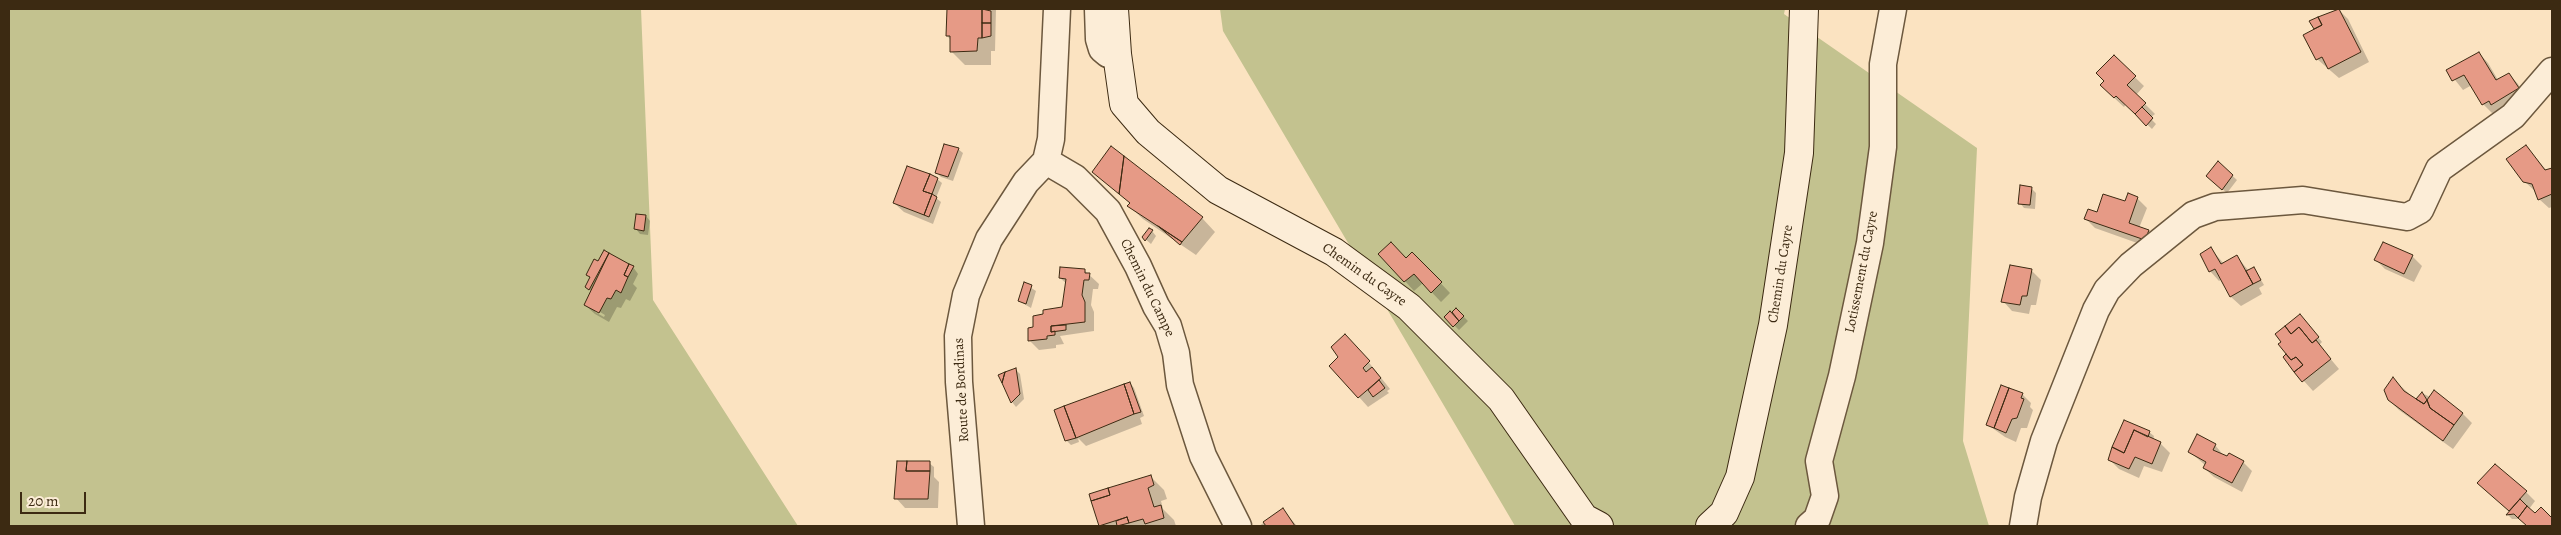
<!DOCTYPE html>
<html>
<head>
<meta charset="utf-8">
<style>
  body { margin:0 }
  #map { position:relative; width:2561px; height:535px; overflow:hidden; background:#fbe3c1; font-family:Alegreya,serif }
  canvas { display:block }
  .frame { position:absolute; inset:0; border:10px solid #3c2a12; pointer-events:none }
  .scale { position:absolute; left:20px; top:492px; width:66px; height:22px; box-sizing:border-box; border:2px solid #3c2a12; border-top:0; padding-left:6px; font-size:15px; line-height:18px; white-space:nowrap; color:#3c2a12; -webkit-text-stroke:4px #fcedd7; paint-order:stroke }
</style>
</head>
<body>
<div id="map">
<canvas width="2561" height="535"></canvas>
<div class="frame"></div>
<div class="scale">20 m</div>
</div>
<script>
const context = document.querySelector('canvas').getContext('2d');
context.lineJoin = 'round';
function fill(path, color) {
  context.fillStyle = color;
  context.fill(path, 'evenodd');
}
function toPath(rows) {
  const path = new Path2D();
  for (const r of rows) {
    path.moveTo(r[0], r[1]);
    for (let i = 2; i < r.length; i += 2) path.lineTo(r[i], r[i + 1]);
  }
  return path;
}
function trace(path, color, width, dash) {
  context.strokeStyle = color;
  context.lineWidth = width;
  context.lineCap = dash ? 'butt' : 'round';
  context.setLineDash(dash || []);
  context.stroke(path);
}
function drawText(font, color, halo, rows, align = 'center') {
  context.font = font + ' Alegreya,serif';
  context.lineWidth = 4;
  context.setLineDash([]);
  context.textBaseline = 'middle';
  context.strokeStyle = halo;
  context.fillStyle = color;
  for (const [text, x, y, turn = 0] of rows) {
    context.save();
    context.translate(x, y);
    context.rotate((+turn || 0) * Math.PI / 180);
    context.textAlign = isNaN(turn) ? turn : align;
    if (halo) context.strokeText(text, 0, 0);
    context.fillText(text, 0, 0);
    context.restore();
  }
}
const green = toPath([
  [9,9,641,9,653,300,798,526,9,526],
  [1220,9,1785,9,1784,14,1977,148,1963,441,1989,526,1515,526,1223,31]
]);
const shadow = toPath([
  [948,9,996,9,995,51,991,51,991,65,965,65,951,51,951,40,947,36],
  [2338,9,2348,19,2369,62,2339,78,2317,59,2316,30,2311,22],
  [2479,53,2488,63,2498,80,2509,74,2518,84,2527,98,2493,114,2483,104,2472,85,2463,90,2448,71],
  [2114,57,2144,86,2136,95,2155,114,2150,118,2156,124,2152,129,2126,104,2124,107,2111,95,2106,81],
  [2526,146,2547,171,2552,169,2552,207,2549,208,2539,199,2536,192,2524,181],
  [958,149,963,153,953,181,941,177,936,172],
  [2218,163,2237,180,2227,193,2213,181],
  [1094,172,1202,218,1215,232,1196,255,1143,219,1129,206,1131,204],
  [937,179,942,183,936,198,941,202,933,224,904,212,894,203],
  [2031,188,2036,193,2035,209,2024,208,2020,203],
  [2137,198,2147,208,2139,228,2148,231,2157,241,2154,249,2095,228,2086,219],
  [646,216,650,221,648,235,640,234,636,229],
  [1152,231,1156,236,1151,244,1143,237],
  [2211,249,2224,264,2237,257,2249,271,2254,268,2264,285,2259,288,2262,294,2241,306,2231,297,2222,279,2219,281,2210,271],
  [1412,253,1450,293,1441,302,1423,283,1414,291,1405,281,1406,260],
  [608,254,633,267,638,274,633,284,637,288,630,301,626,299,621,308,617,307,609,322,595,314,585,305,592,292,587,287,598,263],
  [595,309,605,315,604,317,595,312],
  [2412,256,2422,266,2414,282,2385,269,2376,260],
  [1084,270,1099,284,1098,289,1093,289,1091,305,1094,312,1094,331,1060,336,1064,344,1056,345,1056,348,1039,350,1030,341,1034,328,1063,309,1067,284,1060,278],
  [2031,270,2041,280,2036,305,2031,305,2029,314,2012,311,2003,301],
  [1025,284,1036,291,1031,308,1019,301],
  [1456,309,1468,321,1459,330,1446,317],
  [2304,320,2322,342,2319,345,2339,369,2313,391,2294,370,2292,362],
  [1355,345,1390,389,1387,391,1389,393,1368,407,1359,397],
  [1016,370,1020,374,1024,399,1016,407,1012,402,1000,376],
  [2393,379,2417,401,2422,393,2462,413,2472,423,2453,449,2399,410,2389,400],
  [1130,383,1134,388,1144,416,1140,418,1142,424,1086,446,1078,438,1079,442,1071,445,1066,440],
  [2022,394,2031,403,2030,407,2033,410,2027,428,2021,428,2016,442,2005,437,1988,425],
  [2149,432,2154,436,2153,440,2160,443,2170,453,2162,472,2144,466,2139,478,2119,469,2109,459],
  [2215,445,2224,456,2243,462,2252,471,2242,492,2214,477,2204,468,2205,465,2190,452],
  [929,463,934,467,934,477,939,482,938,508,905,508,896,498],
  [1150,476,1164,490,1167,499,1161,501,1163,509,1174,520,1176,526,1100,526,1091,495],
  [2479,483,2526,492,2535,501,2529,509,2535,515,2541,509,2552,519,2552,526,2528,526,2520,519,2512,519,2508,515,2510,512],
  [1283,510,1297,526,1259,526]
]);
const building = toPath([
  [947,9,982,9,982,38,978,38,977,51,950,52,950,36,946,36,947,9],
  [982,9,991,11,991,23,982,23,982,9],
  [2339,9,2361,52,2328,69,2322,57,2316,60,2303,35,2322,25,2318,17,2339,9],
  [2318,17,2322,25,2314,29,2309,21,2318,17],
  [982,23,991,23,991,36,982,38,982,23],
  [2479,52,2496,80,2509,73,2519,88,2491,105,2489,101,2482,105,2464,75,2452,81,2446,70,2479,52],
  [2114,55,2136,76,2127,85,2146,103,2135,114,2116,96,2114,98,2100,85,2104,81,2096,73,2114,55],
  [2142,107,2153,118,2146,126,2135,114,2142,107],
  [944,144,959,148,948,177,935,173,944,144],
  [2526,145,2545,170,2552,168,2552,194,2538,200,2532,184,2523,182,2506,159,2526,145],
  [1111,146,1124,156,1119,194,1092,172,1111,146],
  [1124,156,1203,217,1182,242,1127,206,1130,203,1119,194,1124,156],
  [2218,161,2233,175,2222,190,2206,176,2218,161],
  [907,166,930,174,923,191,932,194,924,215,893,203,907,166],
  [930,174,938,178,932,194,923,191,930,174],
  [2020,185,2032,187,2030,205,2018,204,2020,185],
  [2128,193,2138,197,2129,223,2149,230,2145,240,2084,219,2088,209,2097,212,2103,194,2125,201,2128,193],
  [932,194,937,197,929,217,924,215,932,194],
  [636,214,646,215,644,231,634,229,636,214],
  [1158,226,1182,242,1180,245,1158,226],
  [1149,228,1153,230,1145,241,1142,237,1149,228],
  [1391,242,1406,258,1412,252,1442,282,1431,293,1414,274,1404,282,1378,254,1391,242],
  [2383,242,2413,255,2404,274,2374,260,2383,242],
  [2211,247,2221,264,2237,255,2253,284,2230,297,2215,269,2209,272,2200,254,2211,247],
  [604,250,609,253,589,290,585,287,590,277,586,275,594,259,598,261,604,250],
  [609,253,629,264,624,275,628,277,621,293,616,290,611,299,607,298,599,313,584,305,609,253],
  [629,264,634,266,628,277,624,275,629,264],
  [2010,265,2032,269,2027,296,2022,296,2020,305,2001,302,2010,265],
  [1060,267,1085,269,1085,273,1090,273,1089,280,1084,280,1082,295,1085,302,1085,322,1051,326,1051,332,1055,331,1055,335,1047,336,1047,339,1028,341,1028,328,1033,327,1033,316,1043,314,1043,310,1062,307,1066,279,1059,278,1060,267],
  [2254,267,2261,280,2253,284,2246,271,2254,267],
  [1024,282,1032,285,1026,304,1018,301,1024,282],
  [1456,308,1464,316,1459,321,1452,312,1456,308],
  [1450,311,1459,321,1453,327,1444,317,1450,311],
  [2300,314,2319,337,2312,343,2299,327,2291,334,2285,326,2300,314],
  [1066,325,1066,330,1051,332,1051,326,1066,325],
  [2285,326,2291,334,2299,327,2312,343,2316,340,2331,359,2302,382,2294,372,2303,365,2296,357,2291,360,2278,344,2281,342,2275,334,2285,326],
  [1345,334,1370,361,1363,368,1366,372,1372,367,1381,378,1358,398,1329,366,1338,357,1331,347,1345,334],
  [2286,354,2291,360,2296,357,2303,365,2294,372,2283,357,2286,354],
  [1016,368,1020,394,1011,403,1002,383,1005,372,1016,368],
  [1005,372,1002,383,998,375,1005,372],
  [2393,377,2404,391,2424,404,2427,400,2430,408,2454,425,2443,441,2388,400,2384,390,2393,377],
  [1379,380,1385,388,1373,397,1368,390,1379,380],
  [1130,382,1141,412,1134,414,1124,384,1130,382],
  [1124,384,1134,414,1076,438,1064,406,1124,384],
  [2001,385,2009,388,1994,428,1986,425,2001,385],
  [2009,388,2023,393,2021,398,2024,399,2017,418,2012,419,2006,433,1994,428,2009,388],
  [2434,390,2463,413,2454,425,2430,408,2427,400,2434,390],
  [2422,392,2427,400,2424,404,2416,399,2422,392],
  [1064,406,1076,438,1065,441,1054,410,1064,406],
  [2124,420,2150,431,2148,437,2134,430,2124,453,2112,447,2124,420],
  [2134,430,2161,442,2152,464,2135,457,2129,469,2108,460,2112,447,2124,453,2134,430],
  [2197,434,2216,444,2213,450,2227,456,2229,453,2244,461,2232,483,2203,468,2206,462,2188,452,2197,434],
  [897,461,907,461,906,471,930,471,928,499,894,499,897,461],
  [907,461,930,461,930,471,906,471,907,461],
  [2495,464,2527,491,2509,511,2477,483,2495,464],
  [1151,475,1154,485,1148,488,1154,507,1161,505,1164,518,1145,524,1143,519,1129,523,1127,517,1099,526,1091,501,1110,495,1108,488,1151,475],
  [1108,488,1110,495,1091,501,1089,494,1108,488],
  [2520,499,2527,506,2518,518,2514,514,2506,515,2520,499],
  [2527,506,2535,513,2541,507,2552,518,2552,526,2527,526,2518,518,2527,506],
  [1283,508,1295,526,1266,526,1263,522,1283,508],
  [1127,517,1129,523,1117,526,1116,521,1127,517]
]);
const street = toPath([
  [1098,9,1099,39,1102,49,1108,54,1117,54],
  [1046,161,1075,178,1108,211,1138,266,1156,306,1168,326,1176,353,1180,385,1203,456,1238,526],
  [971,526,959,382,958,336,966,295,989,239,1026,182,1046,161,1051,139,1057,9],
  [1809,526,1817,519,1825,496,1819,461,1842,376,1870,243,1883,147,1883,64,1893,9],
  [2023,526,2028,497,2044,441,2096,310,2107,290,2131,265,2193,215,2215,207,2303,200,2407,217,2420,210,2439,169,2513,116,2552,71]
]);
const secondary = toPath([
  [1114,9,1117,54,1124,104,1148,132,1218,190,1334,252,1409,307,1501,399,1584,518,1599,526],
  [1710,526,1724,513,1740,477,1773,325,1799,153,1804,9]
]);
const streetNames = [
  ["Lotissement du Cayre",1862,272,-79],
  ["Chemin du Cayre",1781,274,-81],
  ["Chemin du Cayre",1364,275,35],
  ["Chemin du Campe",1147,288,64],
  ["Route de Bordinas",962,390,-93]
];
fill(green, '#c3c28f');
fill(shadow, '#0003');
fill(building, '#e69a86');
trace(building, '#3c2a12', 1);
trace(street, '#6c583e', 29);
trace(secondary, '#3c2a12', 30);
trace(street, '#fcedd7', 26);
trace(secondary, '#fcedd7', 28);
drawText('14px', '#3c2a12', '#fcedd7', streetNames);
</script>
</body>
</html>
